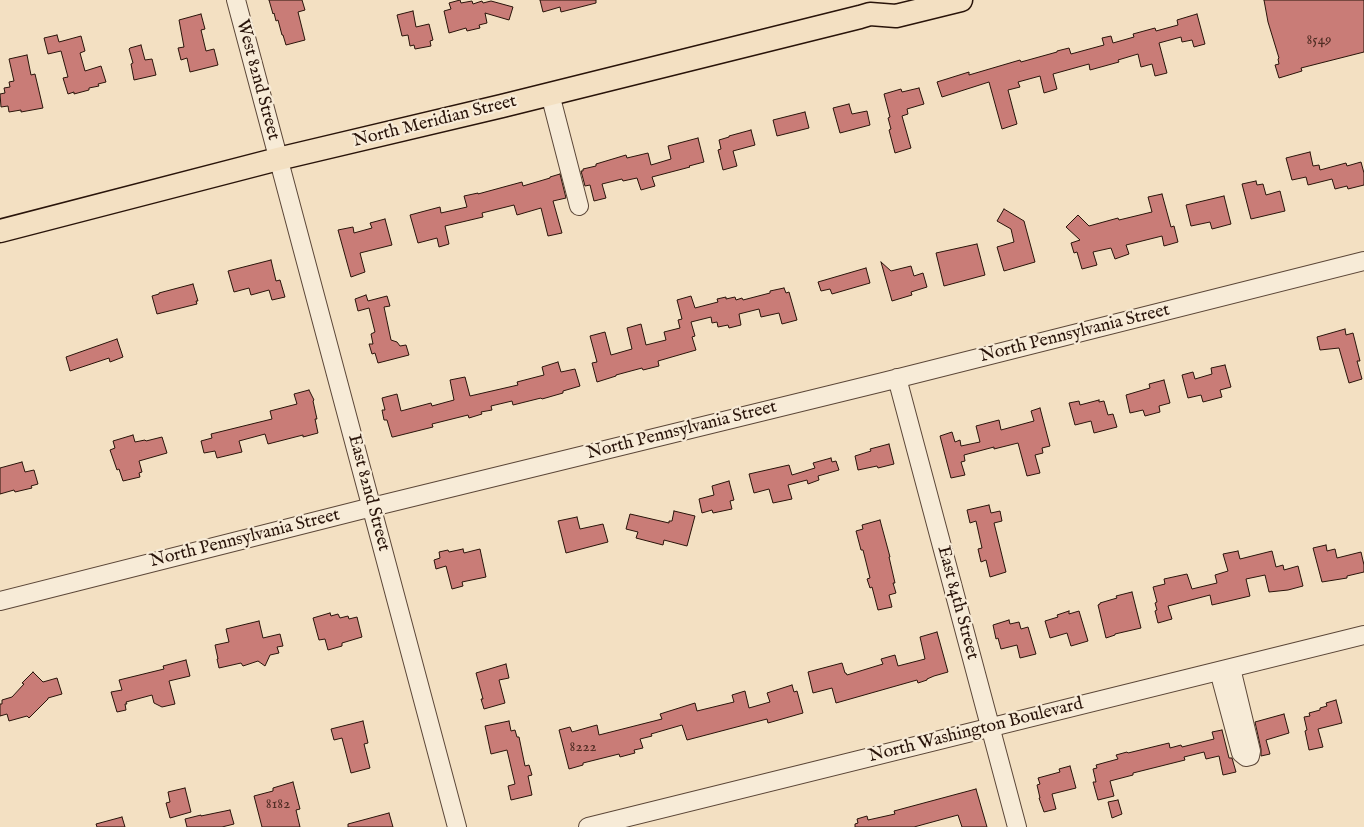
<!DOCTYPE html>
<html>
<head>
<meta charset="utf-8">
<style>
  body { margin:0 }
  canvas { display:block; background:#f3e0c2 }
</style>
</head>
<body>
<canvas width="1364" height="827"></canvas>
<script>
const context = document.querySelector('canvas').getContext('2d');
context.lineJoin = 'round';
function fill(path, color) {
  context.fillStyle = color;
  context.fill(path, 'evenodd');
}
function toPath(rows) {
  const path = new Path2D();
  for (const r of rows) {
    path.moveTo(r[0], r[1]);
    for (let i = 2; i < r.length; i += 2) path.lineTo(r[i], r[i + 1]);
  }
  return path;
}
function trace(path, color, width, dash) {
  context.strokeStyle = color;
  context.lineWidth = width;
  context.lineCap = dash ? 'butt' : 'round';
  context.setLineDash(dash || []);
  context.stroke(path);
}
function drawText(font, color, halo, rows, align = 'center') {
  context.font = font + ' "IM FELL English",serif';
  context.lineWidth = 4.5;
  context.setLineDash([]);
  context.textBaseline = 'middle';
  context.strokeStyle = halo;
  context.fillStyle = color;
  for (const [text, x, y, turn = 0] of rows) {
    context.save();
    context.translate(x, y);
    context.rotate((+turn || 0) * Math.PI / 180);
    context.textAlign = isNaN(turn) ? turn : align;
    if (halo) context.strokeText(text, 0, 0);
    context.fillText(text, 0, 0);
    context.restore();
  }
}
const building = toPath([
  [269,0,302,0,305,10,298,12,305,40,286,45,283,35,282,35,278,20,276,21,274,13,273,14,269,0],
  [460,0,461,3,472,1,473,4,482,1,483,3,491,1,513,7,509,20,485,13,487,23,479,25,480,28,467,31,466,28,449,33,444,11,451,9,449,3,460,0],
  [540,0,596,0,596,3,561,12,560,7,543,12,540,0],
  [1264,0,1364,0,1364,52,1301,68,1302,71,1279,78,1275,65,1279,64,1278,59,1279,58,1268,22,1264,0],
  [413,11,416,27,429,24,433,40,430,41,431,46,415,49,414,45,410,46,408,35,402,36,397,15,413,11],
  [201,14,205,29,201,30,206,51,214,49,218,65,190,72,187,58,181,60,178,48,184,47,179,20,201,14],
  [1197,14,1205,44,1194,47,1192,40,1182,42,1181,37,1159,43,1167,73,1155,76,1152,64,1141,67,1138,54,1118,60,1119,62,1090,70,1089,64,1053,74,1057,89,1044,93,1040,76,1018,82,1020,87,1008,90,1017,124,1002,129,989,82,942,97,937,82,969,72,969,75,1020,60,1021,62,1057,52,1057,51,1069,48,1071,54,1104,45,1102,38,1111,36,1113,43,1134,37,1133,34,1155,28,1156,31,1178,25,1177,20,1197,14],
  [57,35,59,42,81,36,85,51,80,53,85,71,101,66,106,82,98,84,99,86,89,88,89,90,74,94,74,92,68,94,63,78,68,77,61,51,48,54,44,38,57,35],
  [141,45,145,60,152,59,156,75,134,80,131,64,133,63,129,49,130,48,141,45],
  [27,55,31,75,35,74,43,108,21,112,21,110,9,112,8,106,1,107,0,94,5,93,4,88,10,87,9,82,14,81,9,59,27,55],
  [919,88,924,104,907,109,908,114,902,116,911,148,895,153,889,130,891,129,888,118,890,117,884,94,901,89,902,92,919,88],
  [849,104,852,114,867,111,870,125,840,133,833,108,849,104],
  [805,112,809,128,777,136,773,120,805,112],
  [751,130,755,145,733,151,737,166,723,170,718,150,721,149,719,140,729,137,729,136,751,130],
  [698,138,704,162,689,166,690,167,652,177,655,186,641,190,637,178,623,181,622,179,602,184,606,198,594,201,590,185,585,186,581,171,583,171,583,169,596,166,596,164,626,155,627,158,648,153,651,165,671,159,668,146,698,138],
  [1310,152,1313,166,1319,165,1320,170,1346,163,1347,166,1361,162,1364,173,1364,185,1348,189,1347,186,1335,189,1332,179,1308,185,1306,177,1292,180,1286,158,1310,152],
  [560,174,566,198,553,201,562,233,548,236,541,208,517,215,514,205,482,213,483,217,445,226,449,244,439,247,437,238,418,243,410,215,440,207,441,213,467,207,464,196,478,193,478,194,522,182,523,186,550,178,550,177,560,174],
  [1256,181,1257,185,1263,184,1266,195,1280,191,1285,211,1251,219,1242,184,1256,181],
  [1162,194,1171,227,1174,226,1178,242,1164,246,1162,236,1126,245,1129,254,1115,259,1111,248,1093,252,1097,265,1082,269,1077,252,1074,253,1071,243,1080,240,1066,227,1078,215,1089,226,1118,218,1119,220,1152,212,1148,197,1162,194],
  [1224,196,1231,224,1212,229,1210,222,1191,226,1186,205,1224,196],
  [1004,209,1024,221,1035,262,1004,271,997,247,1014,242,1011,229,997,221,1004,209],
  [385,219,392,245,360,253,365,272,351,277,338,230,353,227,354,233,372,228,370,223,385,219],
  [977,244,985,275,944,286,936,253,977,244],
  [271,260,276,281,280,280,285,297,272,300,269,290,251,295,249,288,234,292,228,271,271,260],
  [881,262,891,271,911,266,914,276,923,273,927,287,911,292,912,295,892,301,881,262],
  [866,268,870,283,832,294,830,289,821,291,818,282,866,268],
  [193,284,198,301,196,301,197,304,157,314,152,296,159,294,159,293,193,284],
  [784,288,786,293,789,292,797,320,782,324,779,313,761,317,759,309,739,314,741,325,729,328,728,325,718,327,717,322,712,323,711,317,691,322,695,336,692,337,696,350,658,361,659,366,643,370,642,368,616,375,616,376,597,382,592,363,597,362,590,336,605,332,611,355,632,349,627,328,641,324,646,345,666,340,664,332,680,328,678,320,682,319,677,300,691,296,695,308,718,302,717,299,726,297,726,299,735,297,736,300,742,298,743,300,770,293,770,291,784,288],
  [366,295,368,301,387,296,390,306,384,307,391,340,397,342,400,346,406,345,409,355,378,363,375,353,372,354,369,344,373,344,371,334,375,332,369,308,358,311,355,299,366,295],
  [1345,329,1346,335,1353,333,1360,361,1357,361,1362,379,1349,383,1339,348,1320,350,1317,337,1345,329],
  [117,339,123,357,110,362,109,358,70,371,66,357,117,339],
  [558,362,561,372,575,369,580,386,563,391,563,393,542,399,541,398,513,405,512,401,491,406,492,410,481,412,482,414,469,418,468,415,432,424,433,427,393,437,392,437,387,420,384,420,382,410,385,410,382,398,397,394,401,411,431,403,432,406,454,400,450,380,465,377,470,396,518,385,517,382,544,375,542,367,558,362],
  [1225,365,1231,387,1220,390,1222,397,1203,402,1201,395,1188,398,1182,375,1193,372,1195,379,1212,374,1211,368,1225,365],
  [1164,380,1170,403,1159,406,1160,412,1145,416,1143,410,1130,413,1126,395,1150,388,1149,384,1164,380],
  [309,390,314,400,313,401,317,419,315,419,318,433,303,437,303,435,268,444,265,434,239,441,242,452,217,458,215,451,204,453,201,441,212,438,211,434,272,419,270,411,297,404,294,394,309,390],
  [1099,400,1099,402,1104,401,1108,415,1113,414,1117,427,1094,433,1091,421,1075,425,1069,403,1079,401,1080,405,1099,400],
  [1040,408,1050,446,1042,448,1043,453,1035,455,1040,473,1027,476,1018,443,994,449,994,447,964,455,965,461,961,462,965,475,951,478,940,436,952,432,955,442,960,440,961,446,980,442,976,426,999,420,1001,430,1034,421,1031,411,1040,408],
  [133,435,135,442,145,440,146,441,162,437,167,453,139,461,142,472,139,473,140,477,123,481,119,469,117,470,110,450,115,448,113,441,133,435],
  [889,444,894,464,878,468,877,466,858,470,855,456,871,451,870,449,889,444],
  [831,458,832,462,836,461,839,470,818,476,819,480,808,484,807,480,788,485,792,499,773,503,769,489,754,493,749,474,789,465,792,475,815,468,813,463,831,458],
  [22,462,25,472,34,470,38,484,31,486,32,488,15,492,14,490,0,494,0,468,22,462],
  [729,481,734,500,730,501,732,509,713,513,712,510,702,513,699,499,714,495,712,486,729,481],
  [989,505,991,513,1000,511,1002,521,994,523,1006,572,990,577,986,560,981,562,978,549,982,548,976,521,970,523,967,510,989,505],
  [674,511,695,516,687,546,664,540,663,545,636,538,638,532,626,529,630,514,669,523,669,521,672,521,674,511],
  [577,517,580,529,603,524,608,542,566,553,558,521,577,517],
  [880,520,890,557,889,557,895,583,893,583,896,593,889,595,892,607,878,610,872,587,870,588,867,579,870,578,863,550,861,550,856,531,863,529,862,525,880,520],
  [1326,545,1327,551,1335,549,1337,558,1361,552,1364,565,1364,572,1347,576,1347,578,1322,582,1313,548,1326,545],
  [463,549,464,553,480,549,486,577,462,582,463,586,452,589,446,566,436,569,434,560,440,558,439,552,448,550,449,552,463,549],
  [1238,551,1240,559,1272,551,1276,567,1283,565,1284,570,1298,566,1303,586,1288,590,1269,592,1265,575,1246,579,1250,596,1212,605,1210,595,1168,606,1172,619,1158,623,1155,611,1157,610,1155,603,1157,602,1153,587,1165,584,1164,579,1187,574,1192,589,1217,583,1215,575,1228,571,1223,554,1238,551],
  [1132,592,1141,628,1115,634,1115,635,1106,638,1098,605,1100,604,1100,603,1117,598,1116,596,1132,592],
  [1069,611,1069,614,1079,611,1088,641,1071,646,1067,633,1050,638,1045,621,1058,617,1057,615,1069,611],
  [330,613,331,616,338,614,340,618,348,616,349,619,357,617,362,637,342,643,342,646,328,650,325,639,319,640,313,618,330,613],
  [1009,620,1010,624,1019,622,1021,629,1028,627,1036,654,1020,658,1017,645,1001,649,998,638,996,639,993,625,1009,620],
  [259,621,263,638,280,634,283,646,277,647,279,653,270,655,265,666,258,661,243,666,241,663,219,668,217,659,218,659,215,645,229,642,226,629,259,621],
  [937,632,948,672,934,676,927,679,927,680,918,683,917,680,836,703,832,688,813,693,808,672,842,663,845,673,846,673,847,675,883,664,881,659,895,655,898,666,925,659,920,637,937,632],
  [186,660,190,676,169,681,175,704,162,707,154,703,152,695,126,702,127,704,125,704,126,710,117,712,111,692,122,690,119,680,164,669,163,666,186,660],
  [506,664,509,678,499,680,505,703,484,709,481,699,483,699,476,673,506,664],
  [33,672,43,682,57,678,62,694,48,698,48,699,29,718,27,716,9,721,7,714,0,716,0,704,2,704,2,700,12,697,24,684,22,683,33,672],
  [792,685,794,692,797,691,803,713,768,723,767,719,687,740,682,725,651,734,652,736,640,739,643,748,634,750,635,753,620,757,619,754,583,763,583,765,569,769,559,730,570,727,572,732,597,725,599,735,662,719,660,714,695,703,697,711,734,702,732,695,745,691,749,708,770,702,767,693,792,685],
  [1336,700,1342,723,1318,729,1323,747,1309,750,1305,731,1307,730,1304,717,1310,716,1309,713,1320,710,1320,708,1327,706,1326,703,1336,700],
  [1284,714,1289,733,1266,740,1270,754,1261,756,1261,749,1255,722,1284,714],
  [363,721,368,743,364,744,370,768,351,773,342,738,334,740,331,729,363,721],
  [509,721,511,731,515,730,517,737,519,737,525,766,529,765,532,775,528,776,532,795,511,800,508,786,515,784,507,750,491,754,485,726,509,721],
  [1222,730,1229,758,1232,758,1236,772,1223,775,1219,756,1206,759,1204,752,1184,757,1185,760,1133,773,1133,775,1110,781,1114,796,1098,800,1093,782,1096,782,1093,769,1097,768,1096,765,1118,759,1116,755,1127,752,1128,753,1169,743,1170,748,1181,745,1182,747,1214,739,1212,732,1222,730],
  [1070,766,1076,788,1052,794,1056,809,1044,812,1039,798,1040,798,1037,785,1040,784,1038,778,1060,772,1059,769,1070,766],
  [293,782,300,809,296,810,300,827,262,827,254,796,273,791,273,788,293,782],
  [185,788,191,812,170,818,166,803,170,802,168,792,185,788],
  [976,789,987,827,962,827,958,815,914,827,855,827,855,824,858,823,857,819,867,816,868,820,895,814,894,811,976,789],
  [1118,800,1122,814,1112,818,1108,802,1118,800],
  [230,810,234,824,222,827,187,827,185,819,201,815,201,816,230,810],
  [389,813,393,827,348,827,348,824,389,813],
  [122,817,125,827,97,827,96,824,122,817]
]);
const minor = toPath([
  [236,0,457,827],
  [550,94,579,206],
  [897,378,1017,827],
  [0,601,372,507,883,382,1364,261],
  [1219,671,1241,753,1246,757,1250,756,1251,751,1231,668],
  [588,827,1364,635]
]);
const major = toPath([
  [0,231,278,159,502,106,860,17,870,14,896,16,961,0]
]);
const numberNames = [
  ["8549",1319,41],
  ["8222",583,748],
  ["8182",278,805]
];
const streetNames = [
  ["West 82nd Street",257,80,75],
  ["North Meridian Street",435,122,-14],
  ["North Pennsylvania Street",1075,334,-14],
  ["North Pennsylvania Street",682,431,-14],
  ["East 82nd Street",368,493,75],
  ["North Pennsylvania Street",245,539,-14],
  ["East 84th Street",957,603,75],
  ["North Washington Boulevard",976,731,-14]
];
fill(building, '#c97c77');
trace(building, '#29140a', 1);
trace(minor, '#5c4738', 20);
trace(major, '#29140a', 25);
trace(minor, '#f7ebd7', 18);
trace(major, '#f3e0c2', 22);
drawText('15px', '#512e25', null, numberNames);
drawText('18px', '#29140a', '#f7ebd7', streetNames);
</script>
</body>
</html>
